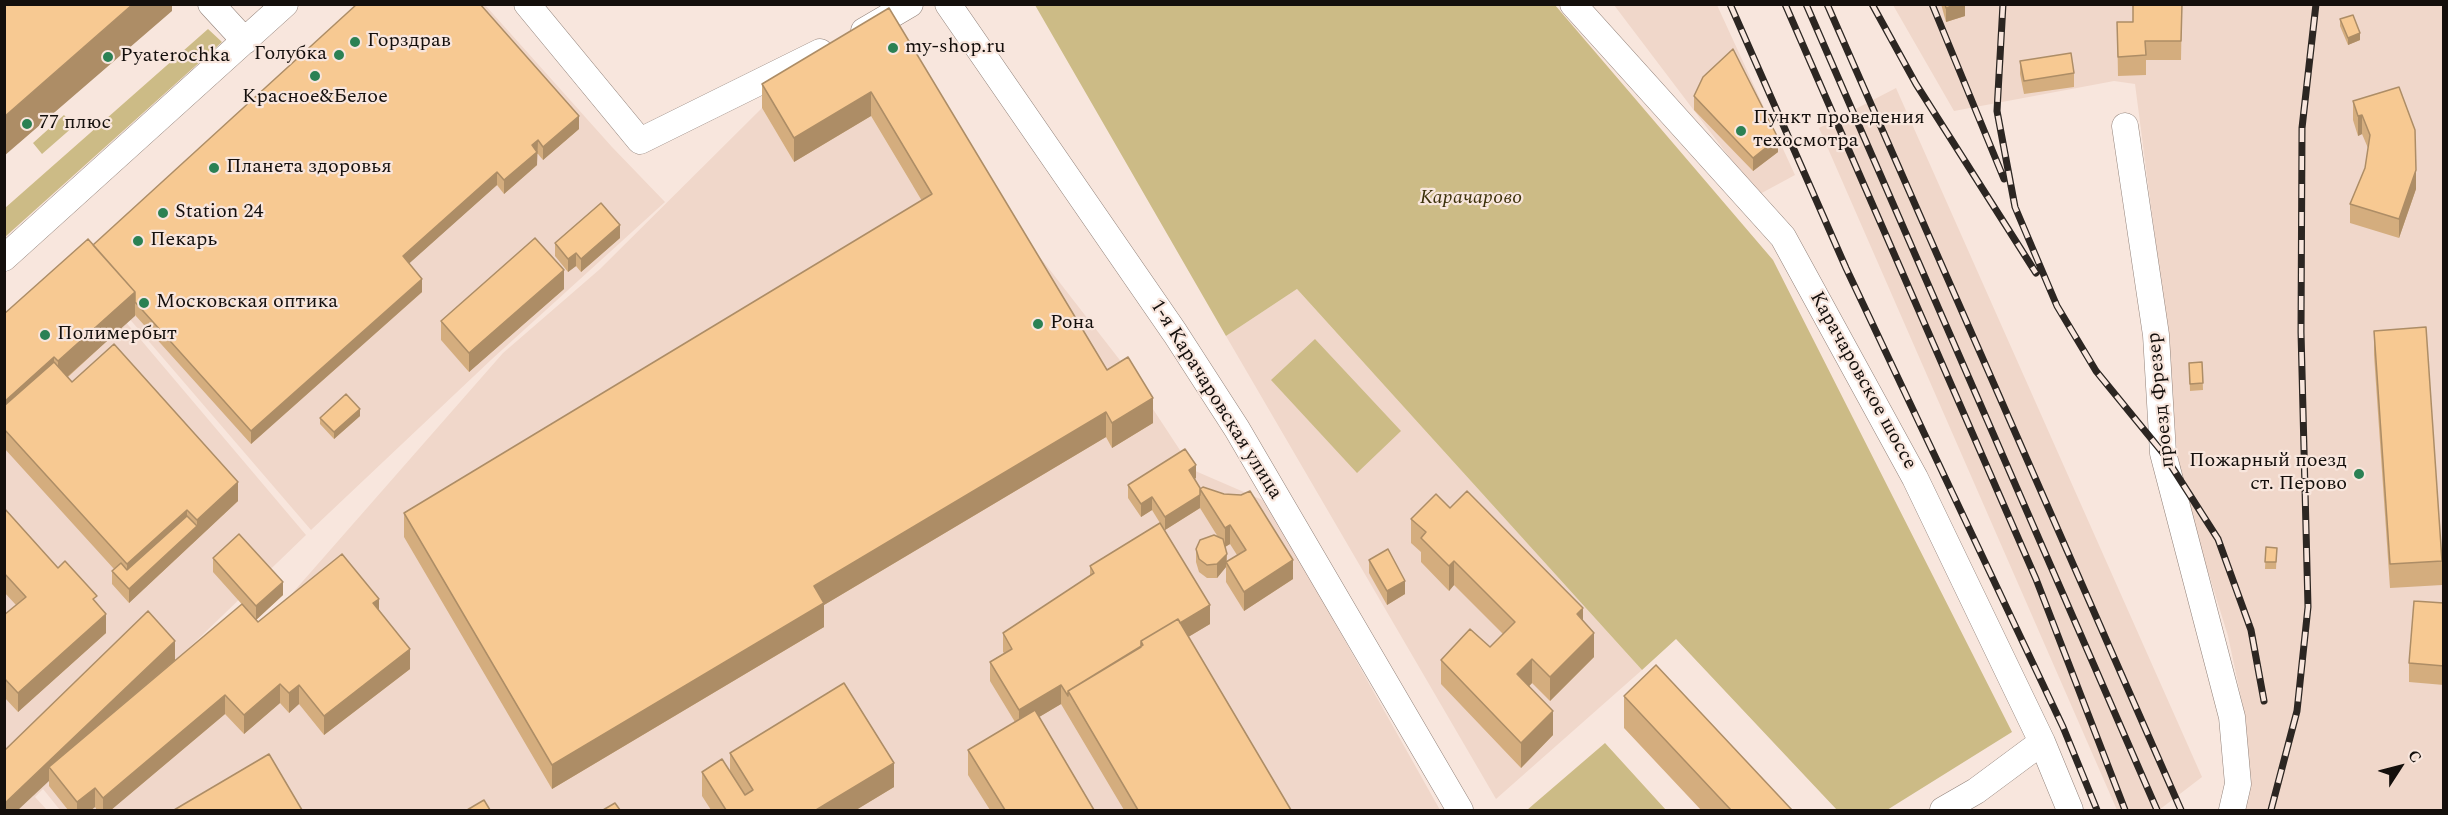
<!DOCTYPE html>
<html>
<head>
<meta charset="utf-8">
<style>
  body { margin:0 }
  #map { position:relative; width:2448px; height:815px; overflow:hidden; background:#f8e6dd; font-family:Spectral,serif }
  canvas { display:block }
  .frame { position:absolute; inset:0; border:6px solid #140f0c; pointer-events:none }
  .north { position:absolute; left:2370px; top:737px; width:60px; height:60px; -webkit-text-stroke:4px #f8e6dd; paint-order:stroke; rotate:54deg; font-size:16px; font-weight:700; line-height:24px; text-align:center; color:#140f0c }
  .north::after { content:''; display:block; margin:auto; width:21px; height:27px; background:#140f0c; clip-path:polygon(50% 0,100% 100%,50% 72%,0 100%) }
</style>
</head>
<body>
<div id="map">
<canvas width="2448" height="815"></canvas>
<div class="frame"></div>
<div class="north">С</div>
</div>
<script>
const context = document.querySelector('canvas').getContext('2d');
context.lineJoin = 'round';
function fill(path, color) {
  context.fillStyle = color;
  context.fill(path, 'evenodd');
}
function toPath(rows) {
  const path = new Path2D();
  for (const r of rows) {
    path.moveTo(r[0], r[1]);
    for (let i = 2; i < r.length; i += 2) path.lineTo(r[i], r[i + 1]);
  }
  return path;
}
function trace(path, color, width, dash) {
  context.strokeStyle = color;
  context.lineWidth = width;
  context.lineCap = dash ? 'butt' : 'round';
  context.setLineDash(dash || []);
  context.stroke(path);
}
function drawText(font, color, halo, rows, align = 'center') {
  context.font = font + ' Spectral,serif';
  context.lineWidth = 4.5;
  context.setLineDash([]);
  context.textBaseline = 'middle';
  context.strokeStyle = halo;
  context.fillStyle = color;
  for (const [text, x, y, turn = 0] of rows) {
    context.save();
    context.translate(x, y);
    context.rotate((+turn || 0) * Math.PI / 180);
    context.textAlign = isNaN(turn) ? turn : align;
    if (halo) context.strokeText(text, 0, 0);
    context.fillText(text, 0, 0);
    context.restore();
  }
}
const built = toPath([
  [362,5,485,5,612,147,665,202,492,359,311,530,78,259],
  [1614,5,1717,5,1795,175,1758,195],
  [1893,5,2443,5,2443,810,2240,810,2244,795,2246,721,2228,636,2193,523,2177,454,2166,322,2135,84,2114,81,1954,111],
  [1896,88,2202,777,2159,810,2117,810,1819,128],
  [762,108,794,162,871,116,913,186,963,158,1126,368,1193,470,1267,502,1440,810,60,810,43,789,35,797,47,810,5,810,4,324,75,262,306,535,54,778,260,630,503,353,600,269],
  [1297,289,1642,670,1496,799,1226,336]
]);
const green = toPath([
  [1035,5,1555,5,1773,260,2012,732,1887,810,1837,810,1676,639,1642,670,1297,289,1226,336],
  [208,29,222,42,5,237,5,208],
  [64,115,74,126,42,154,33,143],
  [1315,339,1401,431,1357,473,1271,380],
  [1605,743,1666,810,1527,810]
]);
const minor = toPath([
  [211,4,245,41],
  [527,4,640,141,820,52],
  [948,4,1175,333,1237,429,1460,810],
  [1573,4,1783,237,1915,478,2042,742,2070,810],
  [864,31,910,4],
  [2125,126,2156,335,2163,453,2232,717,2238,784,2232,810],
  [4,258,285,4],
  [1943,810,1976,791,2042,742]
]);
const rail = toPath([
  [1730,4,1846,268,2063,727,2097,810],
  [1785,4,2036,579,2125,810],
  [1806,4,2157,810],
  [1827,4,2181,810],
  [1872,4,1916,84,2036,273],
  [1932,4,2004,179],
  [2003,4,1997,111,2015,207,2057,306,2096,371,2163,453,2218,539,2251,630,2264,701],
  [2271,810,2297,711,2308,607,2301,332,2302,128,2316,4]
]);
const wall = toPath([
  [1941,4,1965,4,1965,16,1946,22],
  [2182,4,2181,60,2146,60,2146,75,2118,76,2117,22,2133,22],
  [889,8,1107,370,1153,423,1112,448,1106,437,824,605,824,627,552,789,404,537,404,513,922,201,871,116,794,162,762,108,762,84],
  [2340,19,2360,40,2348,45,2340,26],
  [2020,61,2074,73,2074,87,2024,94,2020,74],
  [1694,96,1778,152,1753,171,1694,110],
  [2353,101,2416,189,2399,238,2350,223,2350,204,2365,168,2368,148,2362,134,2358,136,2353,120],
  [579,129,543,160,538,154,537,154,537,165,504,194,497,185,409,263,422,292,251,444,135,315,68,377,72,382,238,501,129,603,112,584,112,571,114,569,4,448,4,314,93,245],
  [620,238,581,272,576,266,568,272,555,256,555,243],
  [564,289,469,372,441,340,441,321],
  [2374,331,2442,561,2442,585,2390,588,2374,355],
  [2202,362,2203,390,2190,391,2189,363],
  [360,416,334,439,320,424,320,418],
  [1196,478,1194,479,1200,488,1293,579,1244,611,1226,582,1226,567,1217,578,1207,578,1199,572,1196,562,1196,549,1218,537,1200,508,1165,530,1210,624,1188,637,1291,810,1124,810,1061,704,1039,717,1094,810,990,810,968,775,968,750,1015,722,990,681,990,662,1004,653,1003,652,1003,633,1090,576,1090,566,1160,523,1152,510,1141,517,1128,498,1128,485],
  [1230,544,1237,555,1227,562,1225,547],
  [4,508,58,568,97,603,106,633,18,712,4,697,4,615,16,605,4,592],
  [1450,508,1583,621,1594,657,1550,701,1532,683,1529,686,1553,735,1521,768,1441,684,1441,660,1490,647,1503,634,1454,585,1449,591,1421,562,1421,552,1411,543,1411,519],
  [2266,547,2277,548,2276,569,2265,569],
  [213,558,283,595,256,620,213,572],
  [1369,560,1405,594,1387,605,1369,573],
  [2444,603,2444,685,2409,682,2409,663],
  [379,611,410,669,324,735,299,704,289,713,280,703,244,734,225,714,111,810,97,810,95,807,91,810,68,810,49,786,49,781,4,751,175,660,258,622],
  [1624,696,1792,810,1701,810,1624,728],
  [730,753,894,787,856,810,711,810,702,796,702,772,730,772]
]);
const shadedWall = toPath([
  [133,4,172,4,172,11,4,156,4,117],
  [1958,4,1965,4,1965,16,1946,22,1946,8],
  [2360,33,2360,40,2348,45,2348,38],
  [871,92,871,116,794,162,794,138],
  [2362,115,2362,134,2358,136,2358,116],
  [579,116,579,129,543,160,543,147],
  [1778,138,1778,152,1753,171,1753,158],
  [538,140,537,165,504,194,504,180,532,145],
  [2416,170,2416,189,2399,238,2399,219],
  [497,172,497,185,403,269,403,256],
  [620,225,620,238,581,272,581,259],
  [576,253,576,266,568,272,568,259],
  [564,270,564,289,469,372,469,353],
  [422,279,422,292,251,444,251,431],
  [135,292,135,316,58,385,58,361],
  [54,357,54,381,4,426,4,402],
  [1153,398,1153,423,1112,448,1112,423],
  [360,409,360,416,334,439,334,432],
  [1106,412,1106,437,824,605,824,627,552,789,552,765,814,586],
  [1196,465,1196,478,1189,483,1189,470],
  [238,482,238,501,129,603,129,589,197,526,197,520],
  [1200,495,1200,508,1165,530,1165,517],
  [1152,497,1152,510,1141,517,1141,504],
  [187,510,187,529,127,583,127,564],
  [1230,525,1230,544,1225,547,1225,528],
  [1227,554,1226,567,1217,578,1217,564],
  [1293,560,1293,579,1244,611,1244,592],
  [1454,561,1454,585,1449,591,1449,566],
  [1405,581,1405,594,1387,605,1387,591],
  [283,582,283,595,256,620,256,606],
  [379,599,379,618,373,603],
  [1210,605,1210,624,1143,664,1143,645],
  [1583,608,1583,632,1577,614],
  [106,614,106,633,18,712,18,693],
  [1594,633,1594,657,1550,701,1550,677],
  [175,641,175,660,49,767,49,781,18,810,4,810,4,804],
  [410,649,410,669,324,735,324,716],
  [1532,659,1532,683,1517,699,1517,674],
  [280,684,280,703,244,734,244,715],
  [299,685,299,704,289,713,289,693],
  [1061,685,1061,704,1019,729,1019,710],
  [225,695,225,714,111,810,103,810,103,798],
  [1553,711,1553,735,1521,768,1521,743],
  [894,763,894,787,856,810,816,810],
  [95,788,95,807,91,810,77,810,77,802]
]);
const building = toPath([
  [4,4,133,4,4,117,4,4],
  [357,4,480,4,579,116,543,147,538,140,532,145,537,152,504,180,497,172,403,256,422,279,251,431,135,302,135,292,93,245,357,4],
  [1945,4,1958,4,1946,8,1945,4],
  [2133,4,2182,4,2181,41,2145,41,2146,55,2118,57,2117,22,2133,22,2133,4],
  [889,8,1107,370,1128,357,1153,398,1112,423,1106,412,814,586,824,603,552,765,404,513,932,194,871,92,794,138,762,84,889,8],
  [2353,15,2360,33,2348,38,2340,19,2353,15],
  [1733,49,1778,138,1753,158,1694,96,1703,77,1733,49],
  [2071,53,2074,73,2024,81,2020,61,2071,53],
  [2399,87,2415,130,2416,170,2399,219,2350,204,2365,168,2370,135,2362,115,2358,116,2353,101,2399,87],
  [601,203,620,225,581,259,576,253,568,259,555,243,601,203],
  [535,238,564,270,469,353,441,321,535,238],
  [88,239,135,292,58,361,54,357,4,402,4,314,88,239],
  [2426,327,2442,561,2390,564,2374,331,2426,327],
  [114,344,238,482,197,520,187,510,127,564,4,429,4,406,54,362,72,382,114,344],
  [2202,362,2203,383,2190,384,2189,363,2202,362],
  [346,394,360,409,334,432,320,418,346,394],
  [1185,449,1196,465,1189,470,1200,488,1200,495,1165,517,1152,497,1141,504,1128,485,1185,449],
  [1203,487,1224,494,1241,495,1250,491,1293,560,1244,592,1226,562,1246,550,1230,525,1225,528,1200,489,1203,487],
  [1467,491,1583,608,1577,614,1594,633,1550,677,1532,659,1517,674,1553,711,1521,743,1441,660,1470,629,1490,647,1515,622,1454,561,1449,566,1421,538,1426,532,1411,519,1436,494,1450,508,1467,491],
  [4,508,58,568,65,561,97,596,93,599,106,614,18,693,4,678,4,615,26,597,4,573,4,508],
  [187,516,197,526,129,589,112,571,121,563,127,570,187,516],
  [1160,523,1210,605,1180,623,1178,619,1141,641,1141,647,1068,691,1068,696,1061,685,1019,710,990,662,1012,649,1003,633,1094,573,1090,566,1160,523],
  [239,534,283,582,256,606,213,558,239,534],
  [1214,535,1223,539,1227,554,1217,564,1207,565,1199,559,1196,549,1200,540,1214,535],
  [2266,547,2277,548,2276,562,2265,562,2266,547],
  [1388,549,1405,581,1387,591,1369,560,1388,549],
  [342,554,379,599,373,603,410,649,324,716,299,685,289,693,280,684,244,715,225,695,103,798,95,788,77,802,49,767,242,604,258,622,342,554],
  [2414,601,2444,603,2444,666,2409,663,2414,601],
  [148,611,175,641,4,804,4,751,148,611],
  [1178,619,1291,810,1138,810,1068,691,1143,645,1141,641,1178,619],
  [1656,665,1792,810,1731,810,1624,696,1656,665],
  [844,683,894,763,816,810,726,810,702,772,722,759,745,795,753,790,730,753,844,683],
  [1035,710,1094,810,1005,810,968,750,1035,710],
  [269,754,302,810,174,810,269,754],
  [484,800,490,810,467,810,484,800],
  [615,803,620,810,603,810,615,803]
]);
const markers = [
  [355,42,6,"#2b8154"],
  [893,48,6,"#2b8154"],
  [339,55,6,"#2b8154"],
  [108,57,6,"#2b8154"],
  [315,76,6,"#2b8154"],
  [27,124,6,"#2b8154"],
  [1741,131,6,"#2b8154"],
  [214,168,6,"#2b8154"],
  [163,213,6,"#2b8154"],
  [138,241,6,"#2b8154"],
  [144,303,6,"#2b8154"],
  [1038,324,6,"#2b8154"],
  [45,335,6,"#2b8154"],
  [2359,474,6,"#2b8154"]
];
const poiNames = [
  ["Горздрав",367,42],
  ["my-shop.ru",905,48],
  ["Голубка",327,55,"right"],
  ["Pyaterochka",120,57],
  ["Красное&Белое",315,98,"center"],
  ["Пункт проведения",1753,119],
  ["техосмотра",1753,142],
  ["77 плюс",39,124],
  ["Планета здоровья",226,168],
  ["Station 24",175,213],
  ["Пекарь",150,241],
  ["Московская оптика",156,303],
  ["Рона",1050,324],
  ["Полимербыт",57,335],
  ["Пожарный поезд",2347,462,"right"],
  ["ст. Перово",2347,485,"right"]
];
const parkNames = [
  ["Карачарово",1471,199]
];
const streetNames = [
  ["Карачаровское шоссе",1862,381,61],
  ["1-я Карачаровская улица",1215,400,58],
  ["проезд Фрезер",2162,400,-96]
];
fill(built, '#f0d7ca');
fill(green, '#ccbb86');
trace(minor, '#918179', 27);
trace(minor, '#fff', 26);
trace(rail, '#2c2622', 7);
trace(rail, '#f8e6dd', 4.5, [14]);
fill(wall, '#d4ad7e');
fill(shadedWall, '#ad8d66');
fill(building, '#f7c992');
trace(building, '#ad8d66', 1.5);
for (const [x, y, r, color] of markers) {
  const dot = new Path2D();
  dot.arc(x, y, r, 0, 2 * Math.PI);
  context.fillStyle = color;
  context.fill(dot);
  trace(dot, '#f8e6dd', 2);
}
drawText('20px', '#140f0c', '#f8e6dd', poiNames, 'left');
drawText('italic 20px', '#3b3009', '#f8e6dd', parkNames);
drawText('20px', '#140f0c', '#f8e6dd', streetNames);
</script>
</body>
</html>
